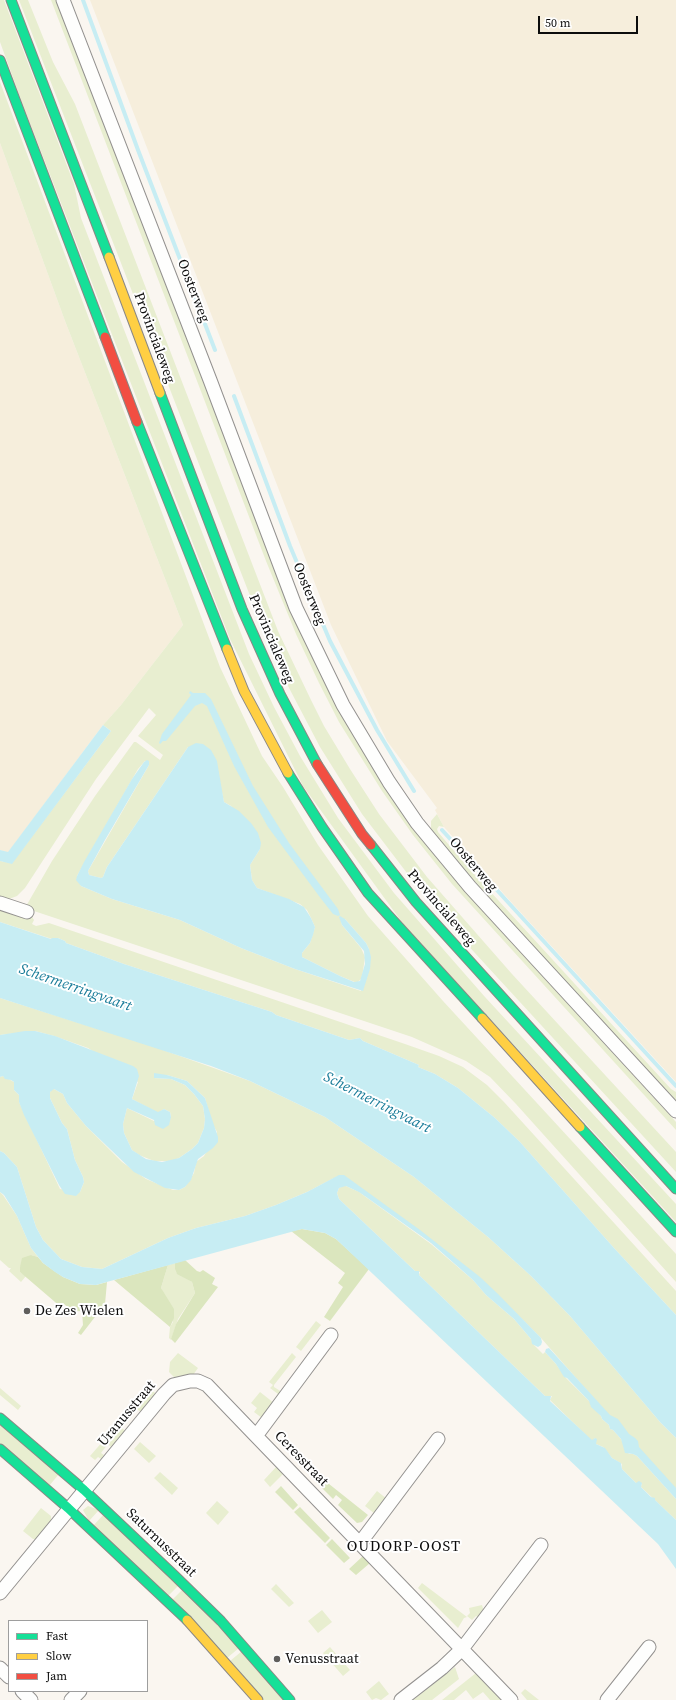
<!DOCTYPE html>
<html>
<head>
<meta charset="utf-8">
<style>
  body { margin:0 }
  #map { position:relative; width:676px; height:1700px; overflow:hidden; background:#faf6f0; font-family:"Source Serif 4",serif }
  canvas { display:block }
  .legend { position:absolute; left:8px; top:1620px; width:140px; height:72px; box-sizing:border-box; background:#fff; border:1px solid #9e9e9e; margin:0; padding:5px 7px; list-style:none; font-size:12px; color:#0c0c0c }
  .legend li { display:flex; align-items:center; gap:8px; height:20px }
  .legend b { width:20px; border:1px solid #9e9e9e }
  .scale { position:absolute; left:538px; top:16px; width:100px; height:18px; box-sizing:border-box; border:2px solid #0c0c0c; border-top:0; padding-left:5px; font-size:12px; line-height:14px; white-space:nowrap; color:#0c0c0c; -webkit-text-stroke:3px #fff; paint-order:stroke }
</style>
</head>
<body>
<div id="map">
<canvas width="676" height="1700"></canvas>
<ul class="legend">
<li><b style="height:5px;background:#16e098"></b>Fast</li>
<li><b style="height:5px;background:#ffcf43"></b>Slow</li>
<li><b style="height:5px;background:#f24e42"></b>Jam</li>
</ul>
<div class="scale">50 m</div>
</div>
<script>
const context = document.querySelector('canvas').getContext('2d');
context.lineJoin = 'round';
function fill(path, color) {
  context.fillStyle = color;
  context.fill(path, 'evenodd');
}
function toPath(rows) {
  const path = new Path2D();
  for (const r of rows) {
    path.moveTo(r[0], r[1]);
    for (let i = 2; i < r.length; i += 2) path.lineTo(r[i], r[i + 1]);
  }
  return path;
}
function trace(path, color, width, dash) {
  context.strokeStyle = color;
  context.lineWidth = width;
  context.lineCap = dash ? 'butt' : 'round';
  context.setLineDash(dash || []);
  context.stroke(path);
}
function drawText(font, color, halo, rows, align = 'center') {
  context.font = font + ' "Source Serif 4",serif';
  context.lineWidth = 4;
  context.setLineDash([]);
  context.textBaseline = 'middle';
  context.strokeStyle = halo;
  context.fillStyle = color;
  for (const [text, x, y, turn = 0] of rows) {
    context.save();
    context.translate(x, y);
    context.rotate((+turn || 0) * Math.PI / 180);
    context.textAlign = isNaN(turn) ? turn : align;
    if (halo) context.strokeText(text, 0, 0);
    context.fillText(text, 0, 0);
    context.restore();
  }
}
const farmland = toPath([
  [90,0,676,0,676,1082,511,902,444,827,435,810,437,808,387,741,331,625],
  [0,143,65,321,183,625,121,705,103,725,8,853,0,850]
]);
const green = toPath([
  [0,0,4,0,74,184,81,218,249,654,274,707,300,756,338,818,394,893,485,997,676,1204,676,1222,404,925,303,786,230,639,23,105,0,42],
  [19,0,28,0,53,62,75,104,278,631,311,700,324,726,350,769,379,814,427,877,512,974,676,1152,676,1172,463,940,413,881,362,814,320,747,288,686,266,637],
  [51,0,57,0,287,598,444,866,493,922,676,1122,676,1130,452,884,413,835,382,791,339,722,319,683,296,634,266,561],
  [0,82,220,667,262,756,283,787,318,845,368,916,443,1001,676,1254,676,1282,516,1104,490,1077,466,1061,412,1037,25,908,52,861,95,796,134,742,136,742,160,760,163,755,138,736,156,715,149,708,96,779,25,888,17,896,9,899,0,900,0,861,12,863,111,731,103,725,121,705,183,625,65,321,0,143],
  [188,747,222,793,224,802,231,806,260,849,250,865,252,880,257,888,300,904,307,910,311,918,315,927,310,943,302,953,302,957,340,976,357,983,362,978,365,957,361,948,342,925,341,920,345,919,366,943,369,949,361,991,295,969,241,948,180,920,112,899,81,886,77,876,138,769,145,761,149,765,88,871,89,875,101,878,103,877,107,867],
  [437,814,444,827,439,826,437,829,438,832,466,865,671,1089,676,1092,676,1102,517,932,431,831,431,821],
  [0,907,32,917,34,920,32,924,36,926,49,923,405,1044,439,1056,463,1067,487,1085,504,1102,676,1291,676,1315,614,1248,520,1142,495,1118,458,1088,435,1074,418,1067,419,1065,363,1041,360,1038,349,1040,276,1015,272,1012,124,964,66,943,65,941,58,938,52,939,0,922],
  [0,998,152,1046,250,1081,325,1117,414,1177,488,1237,531,1276,570,1316,660,1422,676,1438,676,1492,541,1338,512,1309,391,1210,334,1178,307,1192,276,1205,245,1216,196,1228,168,1238,102,1269,82,1267,61,1259,43,1240,36,1227,17,1167,4,1153,0,1151,0,1077,3,1076,14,1082,14,1090,19,1095,19,1102,60,1189,80,1192,84,1182,83,1177,75,1160,67,1129,62,1123,50,1098,50,1092,52,1089,54,1089,63,1094,67,1103,86,1126,122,1162,146,1179,173,1190,179,1190,185,1187,194,1173,196,1162,204,1156,217,1132,212,1123,205,1098,187,1081,167,1075,154,1078,171,1079,185,1085,194,1094,203,1106,205,1119,204,1128,198,1143,192,1149,179,1158,171,1161,154,1161,139,1155,132,1150,124,1133,123,1124,127,1108,154,1121,171,1117,170,1112,164,1109,158,1113,132,1099,138,1082,88,1048,54,1036,35,1031,0,1035],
  [343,1186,346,1186,359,1192,431,1244,473,1280,486,1295,514,1319,531,1339,534,1345,543,1354,545,1352,556,1364,566,1378,589,1401,601,1416,602,1419,609,1425,610,1429,613,1430,621,1439,629,1454,633,1454,637,1456,676,1499,676,1520,641,1487,642,1483,636,1483,622,1469,622,1464,612,1458,603,1447,596,1444,595,1438,592,1441,550,1400,552,1396,545,1396,419,1275,420,1272,415,1271,339,1199,337,1193,339,1188],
  [0,1192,3,1195,17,1216,31,1248,38,1257,31,1255,20,1267,20,1272,26,1276,21,1282,9,1271,11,1268,9,1268,0,1260],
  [175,1263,176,1272,192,1282,195,1293,178,1319,171,1340,169,1338,170,1327,173,1322,161,1288,168,1265],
  [316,1321,321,1325,301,1351,296,1347],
  [178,1353,198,1368,193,1375,175,1378,169,1372,170,1362],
  [292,1353,296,1357,274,1385,274,1387,282,1392,277,1402,274,1400,278,1394,270,1388,273,1385,269,1382],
  [149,1387,156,1394,141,1412,133,1406],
  [0,1388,21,1406,18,1410,0,1395],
  [260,1392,274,1403,262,1418,254,1412,257,1408,251,1403],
  [0,1424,59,1474,49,1486,0,1444],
  [118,1424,125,1431,111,1447,108,1444,101,1453,104,1455,101,1459,98,1457,95,1460,90,1456],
  [140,1442,156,1456,149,1463,134,1449],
  [277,1466,284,1473,270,1487,264,1480],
  [160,1472,178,1488,172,1495,154,1478],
  [377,1491,387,1499,375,1514,365,1506],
  [217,1501,229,1512,218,1525,206,1513],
  [88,1506,99,1510,89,1521,83,1510],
  [41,1508,51,1516,51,1521,36,1539,33,1539,23,1531],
  [104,1514,179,1585,168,1596,93,1526],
  [422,1583,467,1617,464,1618,458,1628,418,1588],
  [276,1584,294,1603,289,1607,271,1589],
  [183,1589,239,1648,227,1658,172,1600],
  [482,1605,484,1612,479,1618,476,1616,472,1620,467,1616,470,1613,469,1608],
  [322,1610,332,1622,318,1633,308,1621],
  [330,1647,350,1670,343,1676,323,1653],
  [242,1651,285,1700,264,1700,230,1661],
  [455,1667,459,1679,432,1700,413,1700],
  [476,1673,502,1700,490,1700,483,1692,473,1699,466,1690,454,1700,442,1700],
  [379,1681,389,1694,381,1700,376,1698,372,1700,366,1692],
  [525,1689,539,1700,527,1700,521,1693]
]);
const forest = toPath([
  [302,1229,325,1233,336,1239,369,1269,330,1321,324,1317,343,1287,338,1283,345,1273,291,1231],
  [31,1255,38,1257,43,1263,63,1277,80,1284,96,1285,107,1282,105,1304,81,1335,78,1333,83,1325,82,1312,79,1311,74,1312,64,1304,62,1308,20,1272,20,1267,22,1258],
  [185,1260,197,1271,200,1272,203,1270,215,1278,212,1284,218,1287,175,1343,171,1339,176,1324,195,1293,192,1282,177,1274,175,1269,175,1263],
  [168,1265,161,1288,174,1309,174,1318,170,1327,114,1280],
  [319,1476,368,1515,362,1522,357,1523,338,1505,342,1500,336,1495,333,1499,315,1481],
  [281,1486,298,1505,293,1510,275,1492],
  [300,1507,330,1538,325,1543,294,1512],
  [332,1539,350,1558,344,1563,326,1545],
  [363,1556,370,1563,356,1575,349,1569]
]);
const water = toPath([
  [190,691,193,693,205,693,211,699,253,786,289,843,338,909,340,915,338,916,333,914,319,896,268,827,234,766,207,706,202,703,195,706,166,741,163,741,160,744,159,743,162,734,191,695,189,693],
  [103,725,111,731,12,864,0,861,0,850,8,852],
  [196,743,203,744,211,750,217,761,224,802,239,811,251,823,258,833,261,843,260,849,250,865,252,880,257,888,289,899,304,907,311,918,315,927,313,935,310,943,302,953,302,957,340,976,354,982,360,981,365,964,364,951,342,925,339,917,340,916,345,919,366,943,369,949,371,957,370,969,363,991,295,969,241,948,180,920,112,899,81,886,76,880,77,876,84,862,132,779,144,762,147,760,149,761,149,765,105,840,88,871,89,875,101,878,103,877,107,867,188,747],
  [0,922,51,939,52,938,58,938,65,941,66,943,124,964,272,1012,276,1015,349,1040,360,1038,363,1041,419,1065,418,1067,435,1074,458,1088,495,1118,520,1142,614,1248,676,1315,676,1438,660,1422,570,1316,531,1276,488,1237,414,1177,325,1117,250,1081,211,1066,0,998],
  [25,1031,35,1031,55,1036,133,1066,137,1069,139,1076,132,1099,158,1112,164,1109,170,1112,171,1117,169,1125,163,1129,155,1125,154,1120,127,1108,123,1124,124,1133,132,1150,146,1159,162,1162,179,1158,192,1149,198,1143,204,1128,205,1119,203,1106,194,1094,185,1085,171,1079,154,1078,154,1073,167,1075,187,1081,205,1098,218,1137,218,1142,213,1148,198,1159,191,1180,185,1187,179,1190,165,1188,134,1172,86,1126,67,1103,63,1094,54,1089,50,1092,50,1098,62,1123,67,1129,75,1160,83,1177,84,1182,80,1192,76,1196,65,1194,59,1185,24,1115,19,1102,19,1095,14,1090,14,1082,11,1080,5,1079,3,1076,0,1077,0,1035],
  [0,1151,4,1153,17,1167,36,1227,43,1240,61,1259,82,1267,102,1269,168,1238,196,1228,245,1216,276,1205,307,1192,339,1175,344,1175,420,1230,480,1277,498,1294,541,1338,542,1342,541,1345,538,1347,532,1344,531,1339,514,1319,486,1295,473,1280,431,1243,359,1192,346,1186,339,1188,337,1193,339,1199,415,1271,419,1271,419,1275,545,1396,551,1396,550,1401,592,1440,595,1438,597,1439,596,1444,605,1448,612,1458,621,1463,622,1469,636,1483,639,1481,642,1483,641,1487,651,1497,655,1498,655,1500,676,1520,676,1569,658,1544,336,1239,325,1233,302,1229,103,1283,96,1285,80,1284,63,1277,55,1272,43,1263,31,1248,17,1216,4,1195,0,1192],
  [549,1348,610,1415,618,1419,629,1434,635,1438,638,1441,639,1447,676,1488,676,1499,637,1456,633,1454,625,1453,621,1439,613,1430,610,1429,609,1425,602,1419,601,1416,591,1407,589,1401,567,1378,564,1377,556,1364,545,1352,546,1349]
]);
const stream = toPath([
  [83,0,138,150,215,350],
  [234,396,290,546,330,641,377,730,414,791],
  [442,830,676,1086]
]);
const street = toPath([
  [63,0,210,380,296,608,343,705,389,782,417,823,470,887,676,1111],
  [0,903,27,912],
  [331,1335,256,1436,511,1700],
  [360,1543,438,1439],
  [0,1593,164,1394,173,1385,190,1381,198,1381,207,1385,256,1436],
  [0,1668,9,1677],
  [22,1691,31,1700],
  [71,1700,80,1691],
  [401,1700,442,1668,462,1649,541,1545],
  [607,1700,649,1647]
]);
const fast = toPath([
  [11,0,109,257],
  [0,60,105,337],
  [160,393,242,609,280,694,317,764],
  [137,422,227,649],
  [288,773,322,827,368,893,482,1018],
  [371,845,416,902,676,1189],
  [580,1127,676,1232],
  [0,1418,84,1490,174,1575,221,1621,290,1700],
  [0,1449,68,1508,187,1620]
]);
const slow = toPath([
  [109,257,160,393],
  [227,649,244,691,288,773],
  [482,1018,580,1127],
  [187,1620,258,1700]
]);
const jam = toPath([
  [105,337,137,422],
  [317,764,362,834,371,845]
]);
const markers = [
  [27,1311,4,"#5f5e5c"],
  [277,1659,4,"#5f5e5c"]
];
const streetNames = [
  ["Oosterweg",193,291,69],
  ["Provincialeweg",154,338,70],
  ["Oosterweg",309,594,68],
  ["Provincialeweg",271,639,67],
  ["Oosterweg",473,865,50],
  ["Provincialeweg",441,908,49],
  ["Uranusstraat",127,1414,-50],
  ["Ceresstraat",301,1459,46],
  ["Saturnusstraat",161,1543,44]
];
const poiNames = [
  ["De Zes Wielen",35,1311],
  ["Venusstraat",285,1659]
];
const waterNames = [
  ["Schermerringvaart",75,988,19],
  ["Schermerringvaart",377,1103,27]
];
const neighbourhoodNames = [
  ["OUDORP-OOST",404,1547]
];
fill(farmland, '#f6eedc');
fill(green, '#e8eed0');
fill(forest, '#dbe6be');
fill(water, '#c7edf3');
trace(stream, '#c7edf3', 4);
trace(street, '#93918f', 15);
trace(fast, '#8a8885', 11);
trace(slow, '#8a8885', 11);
trace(jam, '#8a8885', 11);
trace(street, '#fefefd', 13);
trace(fast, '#16e098', 9);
trace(slow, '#ffcf43', 9);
trace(jam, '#f24e42', 9);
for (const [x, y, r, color] of markers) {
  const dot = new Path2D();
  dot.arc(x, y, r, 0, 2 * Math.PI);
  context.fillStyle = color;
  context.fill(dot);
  trace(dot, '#fff', 1.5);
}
drawText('14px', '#0c0c0c', '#fff', streetNames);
drawText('14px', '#0c0c0c', '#fff', poiNames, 'left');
drawText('italic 15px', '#197c99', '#fff', waterNames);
context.letterSpacing = '1px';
drawText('15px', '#0c0c0c', '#fff', neighbourhoodNames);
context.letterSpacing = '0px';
</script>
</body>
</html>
